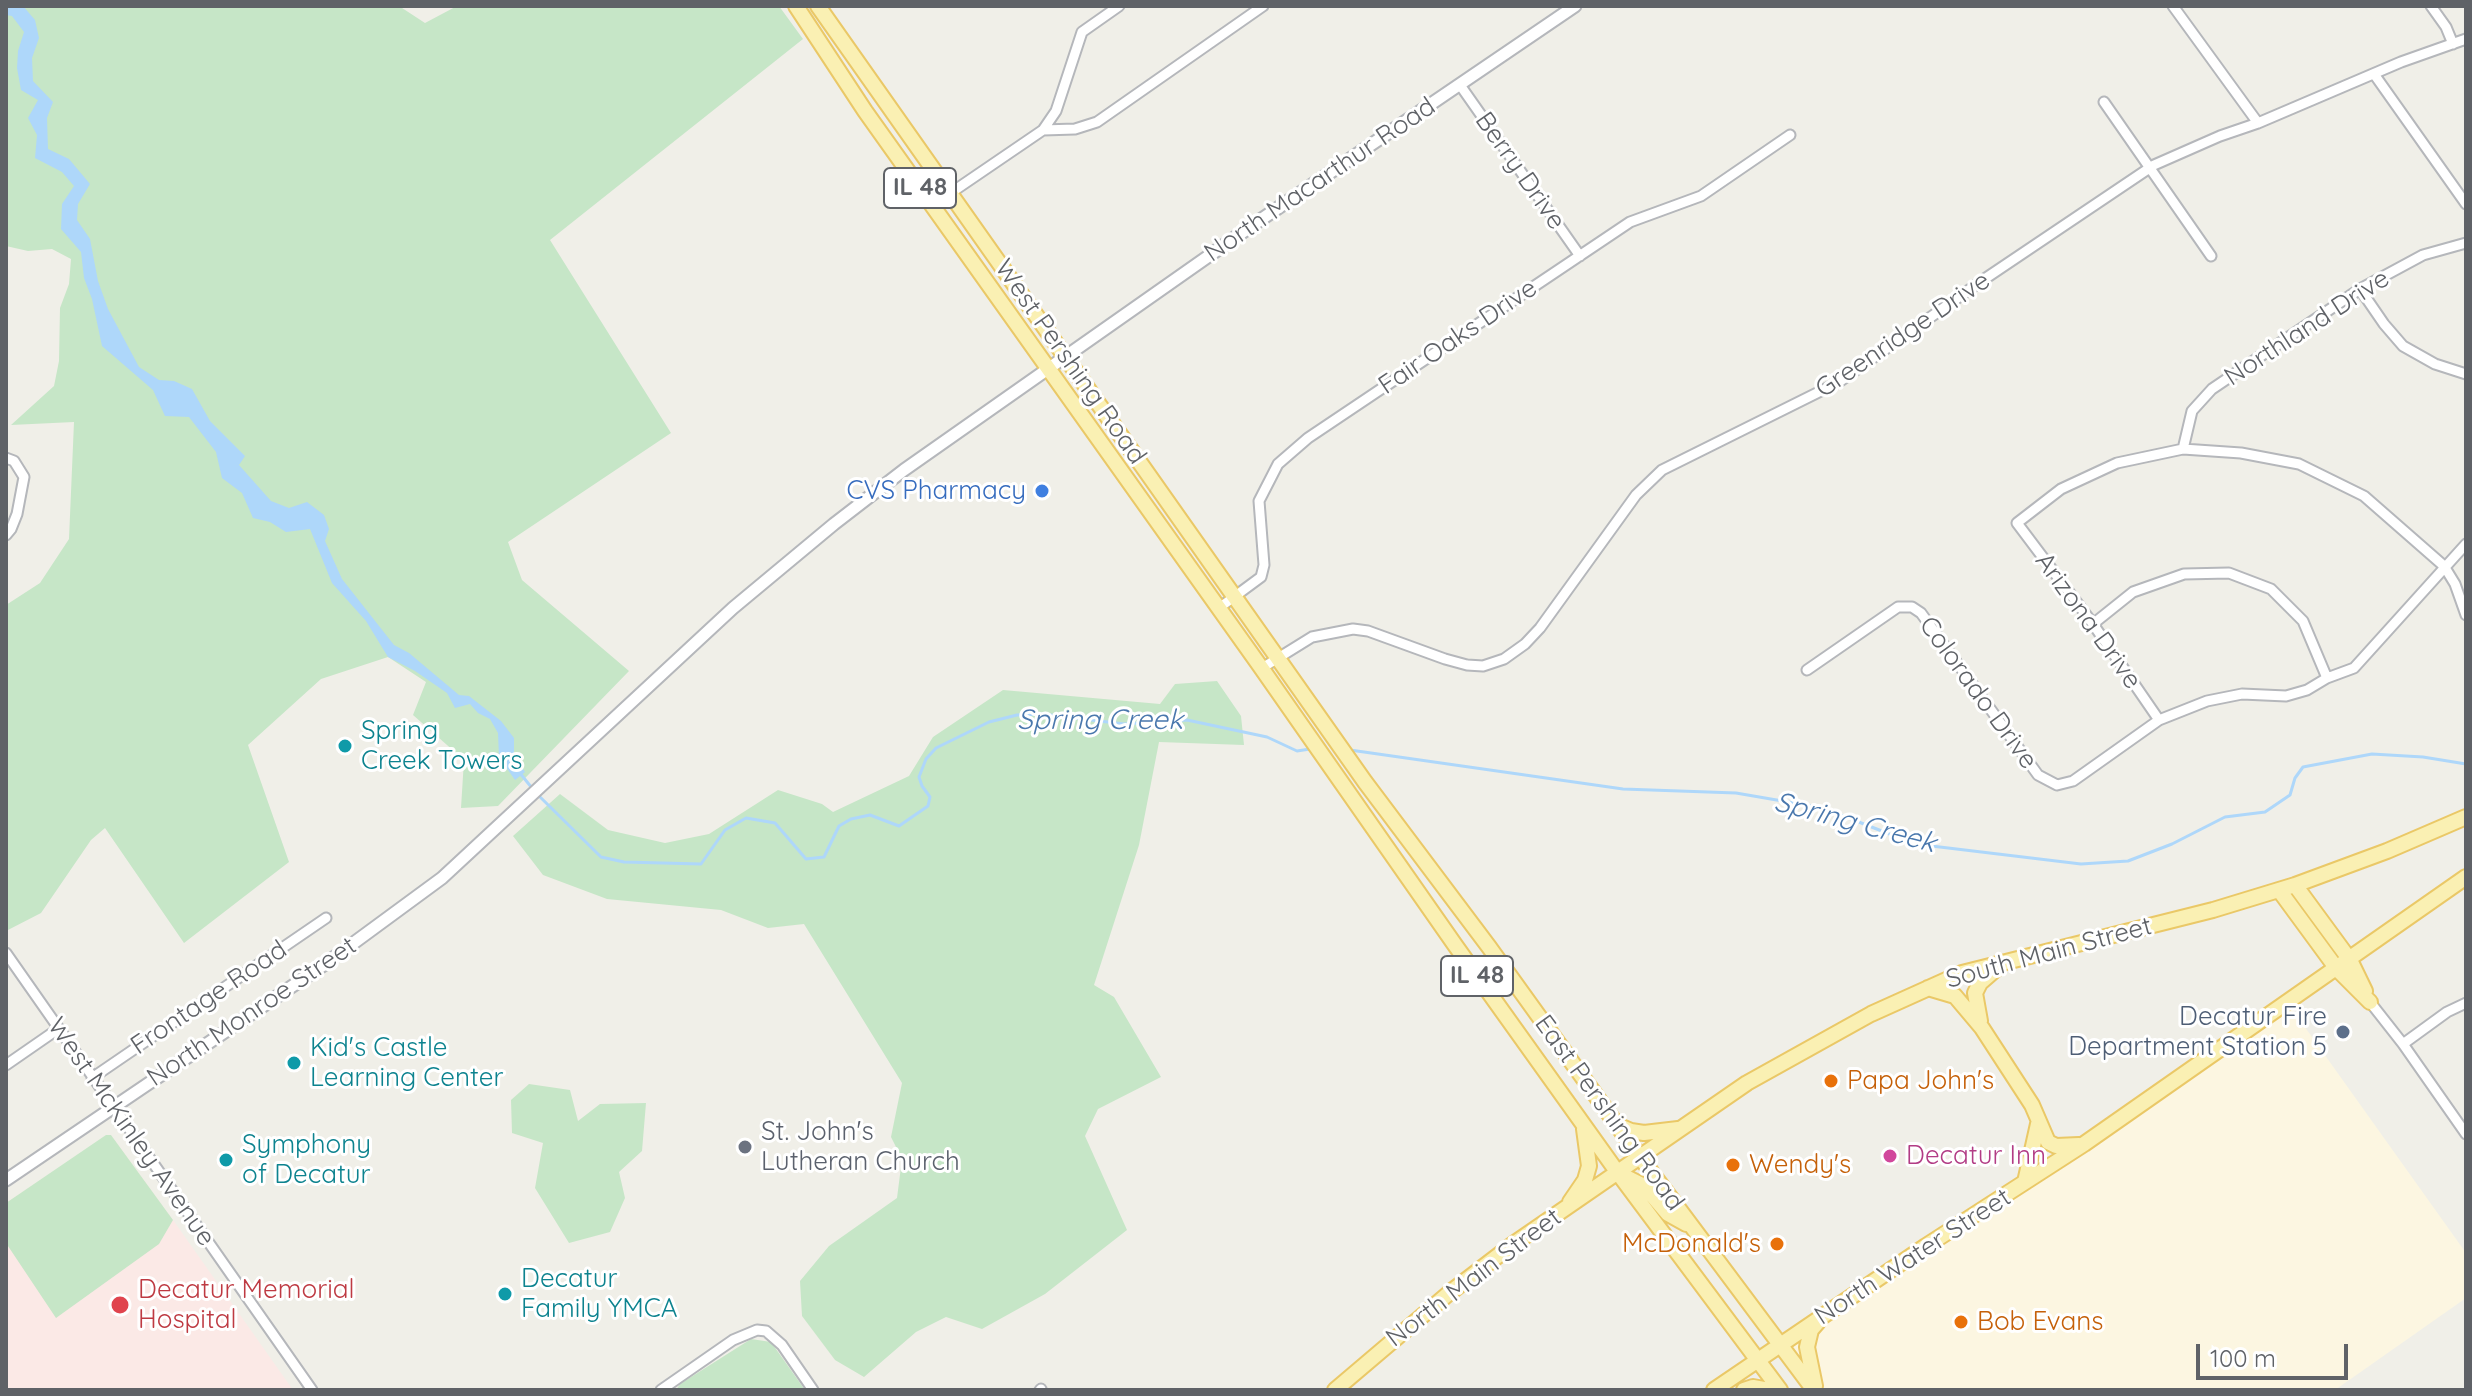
<!DOCTYPE html>
<html>
<head>
<meta charset="utf-8">
<style>
  body { margin:0 }
  #map { position:relative; width:2472px; height:1396px; overflow:hidden; background:#f0efe8; font-family:Quicksand,sans-serif }
  canvas { display:block }
  .frame { position:absolute; inset:0; border:8px solid #5f6267; pointer-events:none }
  .scale { position:absolute; left:2196px; top:1344px; width:152px; height:36px; box-sizing:border-box; border:4px solid #5f6267; border-top:0; padding-left:10px; font-size:24px; line-height:28px; white-space:nowrap; color:#5f6267; -webkit-text-stroke:6px #fff; paint-order:stroke }
</style>
</head>
<body>
<div id="map">
<canvas width="2472" height="1396"></canvas>
<div class="frame"></div>
<div class="scale">100 m</div>
</div>
<script>
const context = document.querySelector('canvas').getContext('2d');
context.lineJoin = 'round';
function fill(path, color) {
  context.fillStyle = color;
  context.fill(path, 'evenodd');
}
function toPath(rows) {
  const path = new Path2D();
  for (const r of rows) {
    path.moveTo(r[0], r[1]);
    for (let i = 2; i < r.length; i += 2) path.lineTo(r[i], r[i + 1]);
  }
  return path;
}
function trace(path, color, width, dash) {
  context.strokeStyle = color;
  context.lineWidth = width;
  context.lineCap = dash ? 'butt' : 'round';
  context.setLineDash(dash || []);
  context.stroke(path);
}
function drawText(font, color, halo, rows, align = 'center') {
  context.font = font + ' Quicksand,sans-serif';
  context.lineWidth = 6;
  context.setLineDash([]);
  context.textBaseline = 'middle';
  context.strokeStyle = halo;
  context.fillStyle = color;
  for (const [text, x, y, turn = 0] of rows) {
    context.save();
    context.translate(x, y);
    context.rotate((+turn || 0) * Math.PI / 180);
    context.textAlign = isNaN(turn) ? turn : align;
    if (halo) context.strokeText(text, 0, 0);
    context.fillText(text, 0, 0);
    context.restore();
  }
}
const commercial = toPath([
  [2292,1009,2466,1253,2466,1298,2335,1390,1820,1390,1787,1346]
]);
const medical = toPath([
  [111,1135,173,1220,293,1390,6,1390,6,1203,106,1136]
]);
const green = toPath([
  [6,6,399,6,425,23,457,6,779,6,803,39,550,240,671,433,508,542,522,580,629,671,498,806,461,808,464,760,413,715,426,682,388,657,321,679,248,745,289,862,184,943,105,828,91,840,41,913,6,931,6,605,40,583,69,539,74,422,11,425,54,386,59,361,60,308,69,284,71,259,52,249,28,251,6,246],
  [1217,681,1241,716,1244,745,1159,742,1139,845,1094,985,1114,997,1161,1077,1098,1109,1085,1136,1127,1230,1045,1294,982,1329,946,1317,916,1332,864,1377,835,1360,802,1316,800,1281,829,1246,897,1198,902,1159,891,1137,902,1083,804,924,768,928,721,910,607,899,543,875,513,836,560,794,608,830,665,843,709,834,778,790,822,804,833,812,909,776,933,737,1003,690,1160,704,1175,684],
  [529,1084,570,1090,578,1121,600,1104,646,1103,642,1151,619,1172,625,1198,610,1232,569,1243,535,1188,543,1143,512,1133,511,1100],
  [106,1135,111,1135,173,1220,159,1244,56,1318,6,1243,6,1203],
  [751,1339,771,1342,805,1390,676,1390,680,1384]
]);
const water = toPath([
  [6,6,23,6,35,20,39,38,32,58,33,81,53,102,47,118,48,149,69,159,90,184,78,204,77,220,90,239,98,281,108,309,139,367,159,380,174,381,192,389,210,421,245,456,239,465,271,501,289,508,307,502,324,515,329,529,325,541,342,579,394,645,409,653,459,695,469,696,501,721,514,738,514,755,525,772,515,780,499,757,498,733,490,719,478,713,470,704,455,708,447,693,415,671,388,657,366,621,332,583,310,529,286,532,270,522,253,518,242,493,222,478,216,452,189,417,165,416,153,390,102,346,92,299,84,278,81,252,61,229,62,204,74,186,62,172,35,158,37,135,28,118,38,100,21,90,17,68,18,51,24,32,12,16,6,15]
]);
const stream = toPath([
  [1350,750,1623,789,1736,793,1823,808,1915,844,2081,864,2128,861,2172,844,2225,817,2265,812,2290,795,2295,778,2303,767,2372,754,2423,757,2466,764],
  [519,772,532,788],
  [537,794,601,857,624,862,701,864,725,830,746,818,775,823,806,859,824,857,839,826,851,819,870,815,899,826,928,806,930,797,922,786,919,777,926,759,936,748,989,722,1017,715,1042,714,1124,724,1187,720,1267,737,1297,751,1310,749]
]);
const minor = toPath([
  [2173,6,2258,123],
  [2431,6,2446,27,2453,44],
  [2374,74,2466,204],
  [1460,85,1580,256],
  [2104,102,2211,256],
  [1043,130,1056,111,1082,32,1119,6],
  [933,205,1043,130,1075,129,1097,122,1263,6],
  [2360,289,2384,324,2403,346,2435,364,2466,374],
  [2183,449,2192,411,2212,389,2360,289,2423,255,2466,243],
  [6,458,14,461,24,477,17,514,11,529,6,535],
  [1219,608,1261,577,1264,565,1259,501,1278,464,1308,438,1630,222,1701,196,1790,135],
  [2093,624,2133,592,2184,574,2229,573,2271,589,2303,621,2327,678],
  [1262,668,1312,637,1353,629,1368,631,1445,659,1467,665,1483,666,1504,659,1525,644,1540,628,1636,495,1662,470,1839,382,1983,280,2154,165,2220,136,2258,123,2401,62,2466,39],
  [1807,670,1898,607,1912,607,1921,613,2038,775,2057,785,2073,781,2159,720,2207,701,2242,694,2286,696,2307,690,2327,678,2354,668,2466,544],
  [2159,720,2093,624,2017,523,2061,489,2117,463,2183,449,2241,453,2299,464,2364,496,2444,566,2455,584,2466,615],
  [6,953,312,1390],
  [2370,1002,2403,1044,2466,1134],
  [2403,1044,2447,1012,2466,1003],
  [6,1065,58,1029],
  [92,1078,326,918],
  [661,1390,733,1340,757,1330,766,1331,782,1345,813,1390],
  [1040,1390,1041,1389]
]);
const tertiary = toPath([
  [6,1180,325,964,442,878,733,608,834,524,904,470,1250,227,1575,6]
]);
const primary = toPath([
  [796,6,865,111,1260,666,1455,945,1618,1173,1780,1390],
  [818,6,1365,782,1489,947,1640,1157,1814,1390],
  [2295,885,2350,960,2365,991],
  [2279,890,2337,969,2370,1002],
  [1928,988,1955,996,1982,1028,2032,1105,2048,1142,2056,1146,2079,1145],
  [1980,1021,1975,993,1980,983,2003,963],
  [1617,1125,1631,1131,1644,1133,1678,1129],
  [1622,1175,1644,1186,1668,1214,1686,1224],
  [2025,1182,2038,1124],
  [1570,1202,1585,1180,1589,1166,1584,1129],
  [1815,1386,1807,1347,1811,1330,1818,1322],
  [1335,1390,1448,1294,1512,1245,1747,1083,1871,1014,1962,973,2213,910,2295,885,2387,851,2466,817],
  [1714,1390,1926,1246,2084,1144,2466,877],
  [1744,1390,1753,1387,1769,1390]
]);
const markers = [
  [1042,491,8,"#3f7fe0"],
  [345,746,8,"#0f9aa8"],
  [2343,1032,8,"#5c6f8a"],
  [294,1063,8,"#0f9aa8"],
  [1831,1081,8,"#e8710a"],
  [745,1147,8,"#6b7280"],
  [1890,1156,8,"#d1479c"],
  [226,1160,8,"#0f9aa8"],
  [1733,1165,8,"#e8710a"],
  [1777,1244,8,"#e8710a"],
  [505,1294,8,"#0f9aa8"],
  [120,1305,10,"#e0444e"],
  [1961,1322,8,"#e8710a"]
];
const shields = [
  [920,188,72],
  [1477,976,72]
];
const shieldNames = [
  ["IL 48",920,188],
  ["IL 48",1477,976]
];
const streetNames = [
  ["Berry Drive",1520,171,55],
  ["North Macarthur Road",1320,180,-34],
  ["Northland Drive",2307,328,-33],
  ["Greenridge Drive",1903,335,-34],
  ["Fair Oaks Drive",1458,337,-34],
  ["West Pershing Road",1070,362,55],
  ["Arizona Drive",2088,621,54],
  ["Colorado Drive",1978,693,54],
  ["South Main Street",2049,953,-15],
  ["Frontage Road",209,998,-34],
  ["North Monroe Street",252,1012,-34],
  ["East Pershing Road",1609,1113,54],
  ["West McKinley Avenue",131,1132,55],
  ["North Water Street",1913,1257,-33],
  ["North Main Street",1474,1278,-37]
];
const shopNames = [
  ["CVS Pharmacy",1026,491]
];
const cultureNames = [
  ["Spring",361,731],
  ["Creek Towers",361,761],
  ["Kid's Castle",310,1048],
  ["Learning Center",310,1078],
  ["Symphony",242,1145],
  ["of Decatur",242,1175],
  ["Decatur",521,1279],
  ["Family YMCA",521,1309]
];
const serviceNames = [
  ["Decatur Fire",2327,1017],
  ["Department Station 5",2327,1047]
];
const foodNames = [
  ["Papa John's",1847,1081],
  ["Wendy's",1749,1165],
  ["McDonald's",1761,1244,"right"],
  ["Bob Evans",1977,1322]
];
const worshipNames = [
  ["St. John's",761,1132],
  ["Lutheran Church",761,1162]
];
const hotelNames = [
  ["Decatur Inn",1906,1156]
];
const healthNames = [
  ["Decatur Memorial",138,1290],
  ["Hospital",138,1320]
];
const waterNames = [
  ["Spring Creek",1100,721],
  ["Spring Creek",1855,823,15]
];
fill(commercial, '#fcf6e1');
fill(medical, '#fbe9e6');
fill(green, '#c6e6c7');
fill(water, '#aed7fa');
trace(stream, '#aed7fa', 3);
trace(minor, '#b5b7bb', 13);
trace(tertiary, '#b5b7bb', 15);
trace(primary, '#eac867', 18);
trace(minor, '#fff', 9);
trace(tertiary, '#fff', 11);
trace(primary, '#faf0b3', 14);
for (const [x, y, r, color] of markers) {
  const dot = new Path2D();
  dot.arc(x, y, r, 0, 2 * Math.PI);
  context.fillStyle = color;
  context.fill(dot);
  trace(dot, '#fff', 3);
}
for (const [x, y, w] of shields) {
  const box = new Path2D();
  box.roundRect(x - w / 2, y - 20, w, 40, 6);
  context.fillStyle = '#fff';
  context.fill(box);
  trace(box, '#5f6267', 2);
}
drawText('bold 24px', '#5f6267', null, shieldNames);
drawText('26px', '#5f6267', '#fff', streetNames);
drawText('26px', '#366cbe', '#fff', shopNames, 'right');
drawText('26px', '#0d838f', '#fff', cultureNames, 'left');
drawText('26px', '#4e5e75', '#fff', serviceNames, 'right');
drawText('26px', '#c56008', '#fff', foodNames, 'left');
drawText('26px', '#5b616d', '#fff', worshipNames, 'left');
drawText('26px', '#b23c85', '#fff', hotelNames, 'left');
drawText('26px', '#be3a42', '#fff', healthNames, 'left');
drawText('italic 28px', '#4a78ad', '#fff', waterNames);
</script>
</body>
</html>
